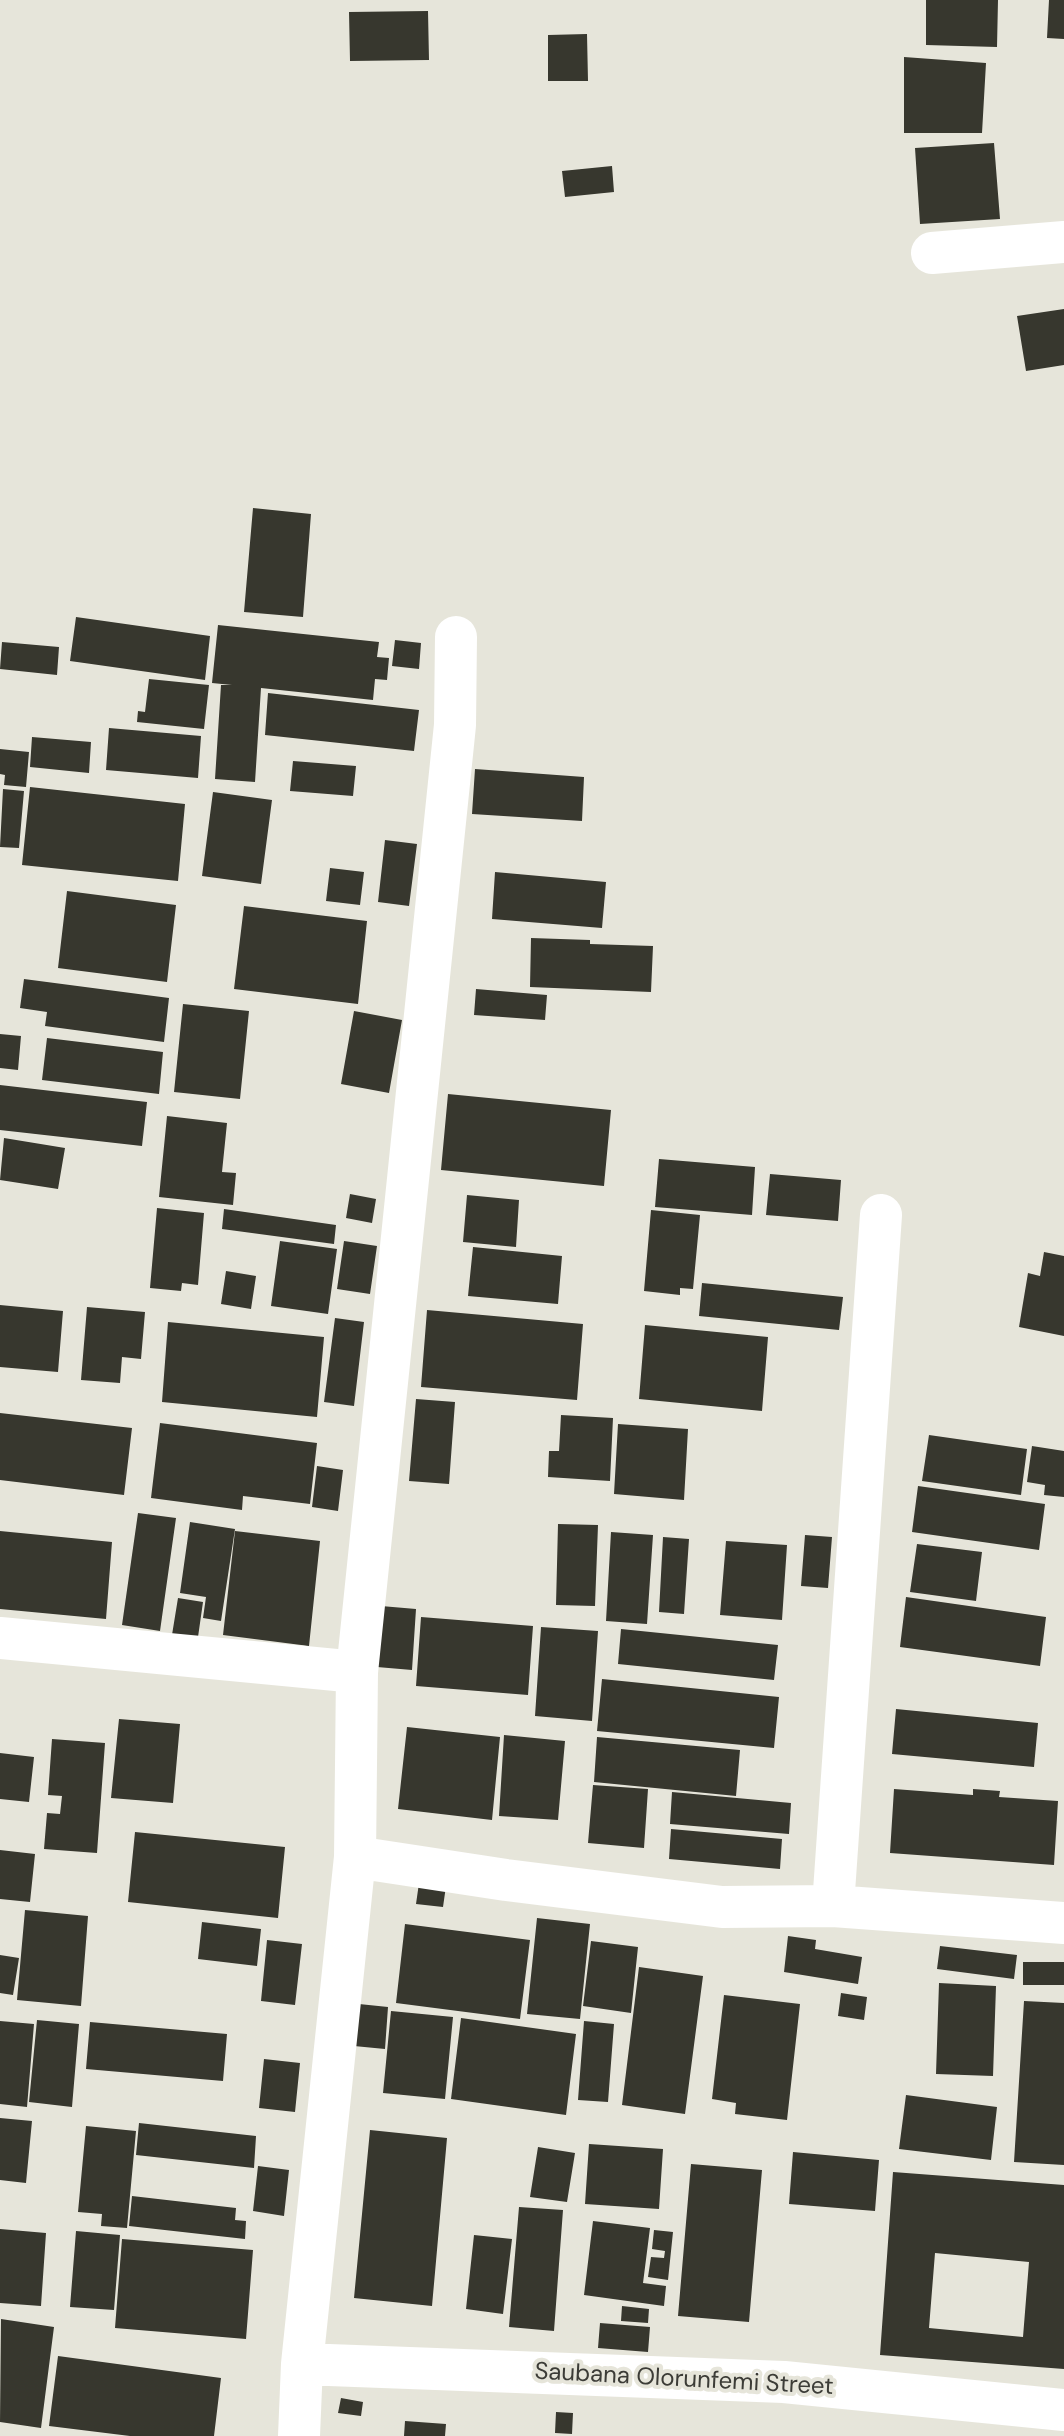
<!DOCTYPE html>
<html>
<head>
<meta charset="utf-8">
<style>
  body { margin:0 }
  canvas { display:block; background:#e6e5da }
</style>
</head>
<body>
<canvas width="1064" height="2436"></canvas>
<script>
const context = document.querySelector('canvas').getContext('2d');
context.lineJoin = 'round';
function fill(path, color) {
  context.fillStyle = color;
  context.fill(path, 'evenodd');
}
function toPath(rows) {
  const path = new Path2D();
  for (const r of rows) {
    path.moveTo(r[0], r[1]);
    for (let i = 2; i < r.length; i += 2) path.lineTo(r[i], r[i + 1]);
  }
  return path;
}
function trace(path, color, width, dash) {
  context.strokeStyle = color;
  context.lineWidth = width;
  context.lineCap = dash ? 'butt' : 'round';
  context.setLineDash(dash || []);
  context.stroke(path);
}
function drawText(font, color, halo, rows, align = 'center') {
  context.font = font + ' "DM Sans",sans-serif';
  context.lineWidth = 8;
  context.setLineDash([]);
  context.textBaseline = 'middle';
  context.strokeStyle = halo;
  context.fillStyle = color;
  for (const [text, x, y, turn = 0] of rows) {
    context.save();
    context.translate(x, y);
    context.rotate((+turn || 0) * Math.PI / 180);
    context.textAlign = isNaN(turn) ? turn : align;
    if (halo) context.strokeText(text, 0, 0);
    context.fillText(text, 0, 0);
    context.restore();
  }
}
const building = toPath([
  [926,0,998,0,997,47,926,45],
  [1049,0,1064,0,1064,39,1047,38],
  [428,11,429,60,350,61,349,12],
  [587,34,588,81,548,81,548,35],
  [904,57,986,63,982,133,904,133],
  [994,143,1000,219,920,224,915,148],
  [612,166,614,192,565,197,562,171],
  [1064,309,1064,365,1026,371,1017,316],
  [253,508,311,514,303,617,244,612],
  [76,617,210,636,205,680,70,661],
  [218,625,379,642,377,657,389,658,387,680,375,679,373,700,261,688,255,782,215,779,221,685,232,685,212,683],
  [395,640,421,643,419,669,392,666],
  [2,642,59,647,57,675,0,669],
  [149,679,209,685,204,729,137,722,138,711,145,712],
  [268,693,419,710,414,751,265,735],
  [109,728,201,736,198,778,106,770],
  [32,737,91,742,89,773,30,767],
  [0,749,29,752,26,787,4,785,5,775,0,774],
  [293,761,356,766,353,796,290,791],
  [475,769,584,777,582,821,472,814],
  [30,787,185,804,178,881,22,865],
  [3,789,24,791,19,848,0,847],
  [213,792,272,800,261,884,202,876],
  [385,840,417,844,409,906,378,902],
  [330,868,364,872,360,905,326,901],
  [495,872,606,882,602,928,492,919],
  [67,891,176,905,167,982,58,968],
  [244,906,367,921,358,1004,234,989],
  [531,938,590,940,590,944,653,946,651,992,530,987],
  [24,979,169,998,164,1042,45,1026,47,1012,20,1008],
  [476,989,547,995,545,1020,474,1015],
  [183,1004,249,1011,240,1099,174,1092],
  [354,1011,402,1020,389,1093,341,1084],
  [0,1034,21,1036,18,1070,0,1068],
  [47,1038,163,1052,159,1094,42,1080],
  [0,1085,147,1102,142,1146,0,1130],
  [448,1094,611,1110,604,1186,441,1170],
  [167,1116,227,1123,222,1172,236,1173,233,1205,159,1197],
  [4,1138,65,1148,58,1189,0,1180],
  [659,1159,755,1167,752,1215,655,1207],
  [770,1174,841,1180,838,1221,766,1215],
  [350,1194,376,1199,372,1223,346,1218],
  [467,1195,519,1200,516,1247,463,1242],
  [157,1208,204,1213,198,1285,182,1283,181,1291,150,1288],
  [224,1209,336,1225,334,1244,222,1229],
  [651,1210,700,1215,693,1289,680,1288,680,1295,644,1291],
  [280,1241,337,1249,328,1314,271,1306],
  [344,1241,377,1246,370,1294,337,1289],
  [473,1247,562,1256,558,1304,468,1296],
  [1044,1252,1064,1256,1064,1336,1019,1327,1028,1273,1040,1276],
  [226,1271,256,1276,251,1309,221,1304],
  [702,1283,843,1297,839,1330,699,1316],
  [0,1305,63,1311,58,1372,0,1367],
  [87,1307,145,1312,141,1359,122,1357,120,1383,81,1380],
  [427,1310,583,1324,577,1400,421,1387],
  [335,1318,364,1322,354,1406,324,1402],
  [168,1322,324,1337,317,1417,162,1402],
  [645,1325,768,1337,762,1411,639,1399],
  [416,1399,455,1402,449,1484,409,1481],
  [0,1413,132,1428,124,1495,0,1480],
  [561,1415,613,1418,610,1481,548,1477,549,1451,559,1451],
  [160,1423,317,1443,310,1504,243,1496,242,1510,151,1498],
  [618,1424,688,1429,684,1500,614,1494],
  [929,1435,1027,1449,1021,1495,922,1481],
  [1032,1446,1064,1451,1064,1497,1044,1495,1045,1485,1027,1482],
  [317,1466,343,1470,338,1511,312,1507],
  [918,1486,1045,1504,1039,1550,912,1532],
  [138,1513,176,1518,160,1631,122,1625],
  [190,1522,235,1529,221,1621,203,1618,206,1597,180,1593],
  [558,1524,598,1525,595,1606,556,1605],
  [0,1531,112,1542,106,1619,0,1609],
  [235,1531,320,1541,309,1646,223,1635],
  [611,1532,653,1535,647,1624,606,1621],
  [805,1535,832,1537,828,1588,801,1586],
  [663,1537,689,1539,684,1614,659,1612],
  [726,1541,787,1545,782,1620,720,1615],
  [917,1544,982,1552,976,1601,910,1592],
  [906,1597,1046,1617,1040,1666,900,1647],
  [178,1598,203,1602,197,1644,171,1641],
  [381,1606,416,1609,412,1670,377,1667],
  [421,1617,533,1626,528,1695,416,1686],
  [541,1627,598,1631,592,1721,535,1716],
  [621,1629,778,1645,774,1680,618,1664],
  [602,1679,779,1697,774,1748,597,1731],
  [896,1709,1038,1723,1034,1767,892,1754],
  [119,1719,180,1724,173,1803,111,1798],
  [407,1727,500,1737,492,1820,398,1809],
  [504,1735,565,1741,558,1820,499,1816],
  [597,1737,740,1750,736,1796,594,1782],
  [52,1739,105,1743,97,1853,44,1849,47,1813,60,1814,62,1796,48,1795],
  [0,1753,34,1757,29,1802,0,1799],
  [593,1785,648,1789,644,1848,588,1843],
  [894,1789,973,1795,973,1789,1000,1791,999,1797,1058,1801,1054,1865,890,1853],
  [672,1792,791,1803,789,1834,670,1824],
  [671,1829,782,1839,780,1869,669,1859],
  [135,1832,285,1847,278,1918,128,1902],
  [0,1850,35,1854,30,1902,0,1899],
  [419,1883,446,1886,443,1907,416,1904],
  [25,1910,88,1916,81,2006,17,2000],
  [537,1918,590,1924,580,2019,527,2014],
  [202,1922,261,1929,257,1966,198,1959],
  [405,1924,530,1940,520,2019,396,2003],
  [788,1936,816,1940,815,1949,862,1957,858,1984,784,1972],
  [267,1940,302,1944,295,2005,261,2001],
  [591,1941,638,1947,631,2013,583,2006],
  [940,1946,1017,1955,1014,1979,937,1969],
  [0,1955,19,1958,13,1995,0,1993],
  [1023,1962,1064,1962,1064,1985,1023,1985],
  [639,1967,703,1976,685,2114,622,2105],
  [939,1983,996,1986,993,2076,936,2074],
  [841,1993,867,1997,864,2020,838,2016],
  [724,1995,800,2004,787,2120,735,2114,736,2103,712,2099],
  [1024,2001,1064,2003,1064,2165,1014,2162],
  [359,2004,388,2007,385,2049,354,2046],
  [391,2011,453,2017,445,2099,383,2093],
  [461,2018,576,2034,566,2115,451,2099],
  [37,2020,79,2024,72,2107,29,2102],
  [0,2021,34,2024,27,2107,0,2104],
  [584,2021,614,2024,608,2102,578,2100],
  [90,2022,227,2034,223,2081,86,2069],
  [264,2059,300,2063,295,2112,259,2108],
  [906,2095,997,2107,991,2160,899,2149],
  [0,2118,32,2121,26,2183,0,2180],
  [139,2123,256,2136,254,2168,136,2155],
  [86,2126,136,2131,127,2228,101,2226,102,2214,78,2212],
  [370,2130,447,2138,432,2306,354,2298],
  [589,2144,663,2149,659,2209,585,2204],
  [538,2147,575,2153,567,2202,530,2197],
  [793,2152,879,2160,875,2211,789,2204],
  [691,2164,762,2170,749,2322,678,2316],
  [258,2166,289,2170,284,2216,253,2211],
  [893,2172,1064,2185,1064,2369,880,2355],
  [935,2253,1029,2262,1023,2337,929,2328],
  [132,2196,236,2208,235,2220,246,2221,245,2239,129,2226],
  [519,2207,563,2210,554,2331,509,2327],
  [593,2221,650,2228,643,2283,666,2286,664,2306,584,2295],
  [0,2229,46,2233,41,2306,0,2303],
  [654,2230,673,2232,668,2280,648,2277,651,2257,664,2258,665,2251,652,2249],
  [76,2231,120,2235,114,2310,70,2307],
  [474,2235,512,2239,503,2314,466,2309],
  [122,2239,253,2250,246,2339,115,2328],
  [622,2306,649,2309,648,2323,621,2321],
  [1,2319,54,2327,41,2428,0,2422],
  [600,2323,650,2327,648,2352,598,2348],
  [58,2356,221,2378,214,2436,130,2436,49,2426],
  [341,2398,363,2402,361,2416,338,2413],
  [556,2412,573,2413,572,2434,555,2433],
  [405,2421,446,2424,445,2436,404,2436]
]);
const street = toPath([
  [932,253,1064,242],
  [0,1638,357,1672,355,1857,302,2364,299,2436],
  [357,1672,455,725,456,637],
  [355,1857,506,1880,722,1907,833,1906,1064,1923],
  [833,1906,881,1215],
  [302,2364,784,2382,1064,2410]
]);
const streetNames = [
  ["Saubana Olorunfemi Street",684,2380,3]
];
fill(building, '#37372e');
trace(street, '#fff', 42);
drawText('24px', '#3c3c37', '#e6e5da', streetNames);
</script>
</body>
</html>
